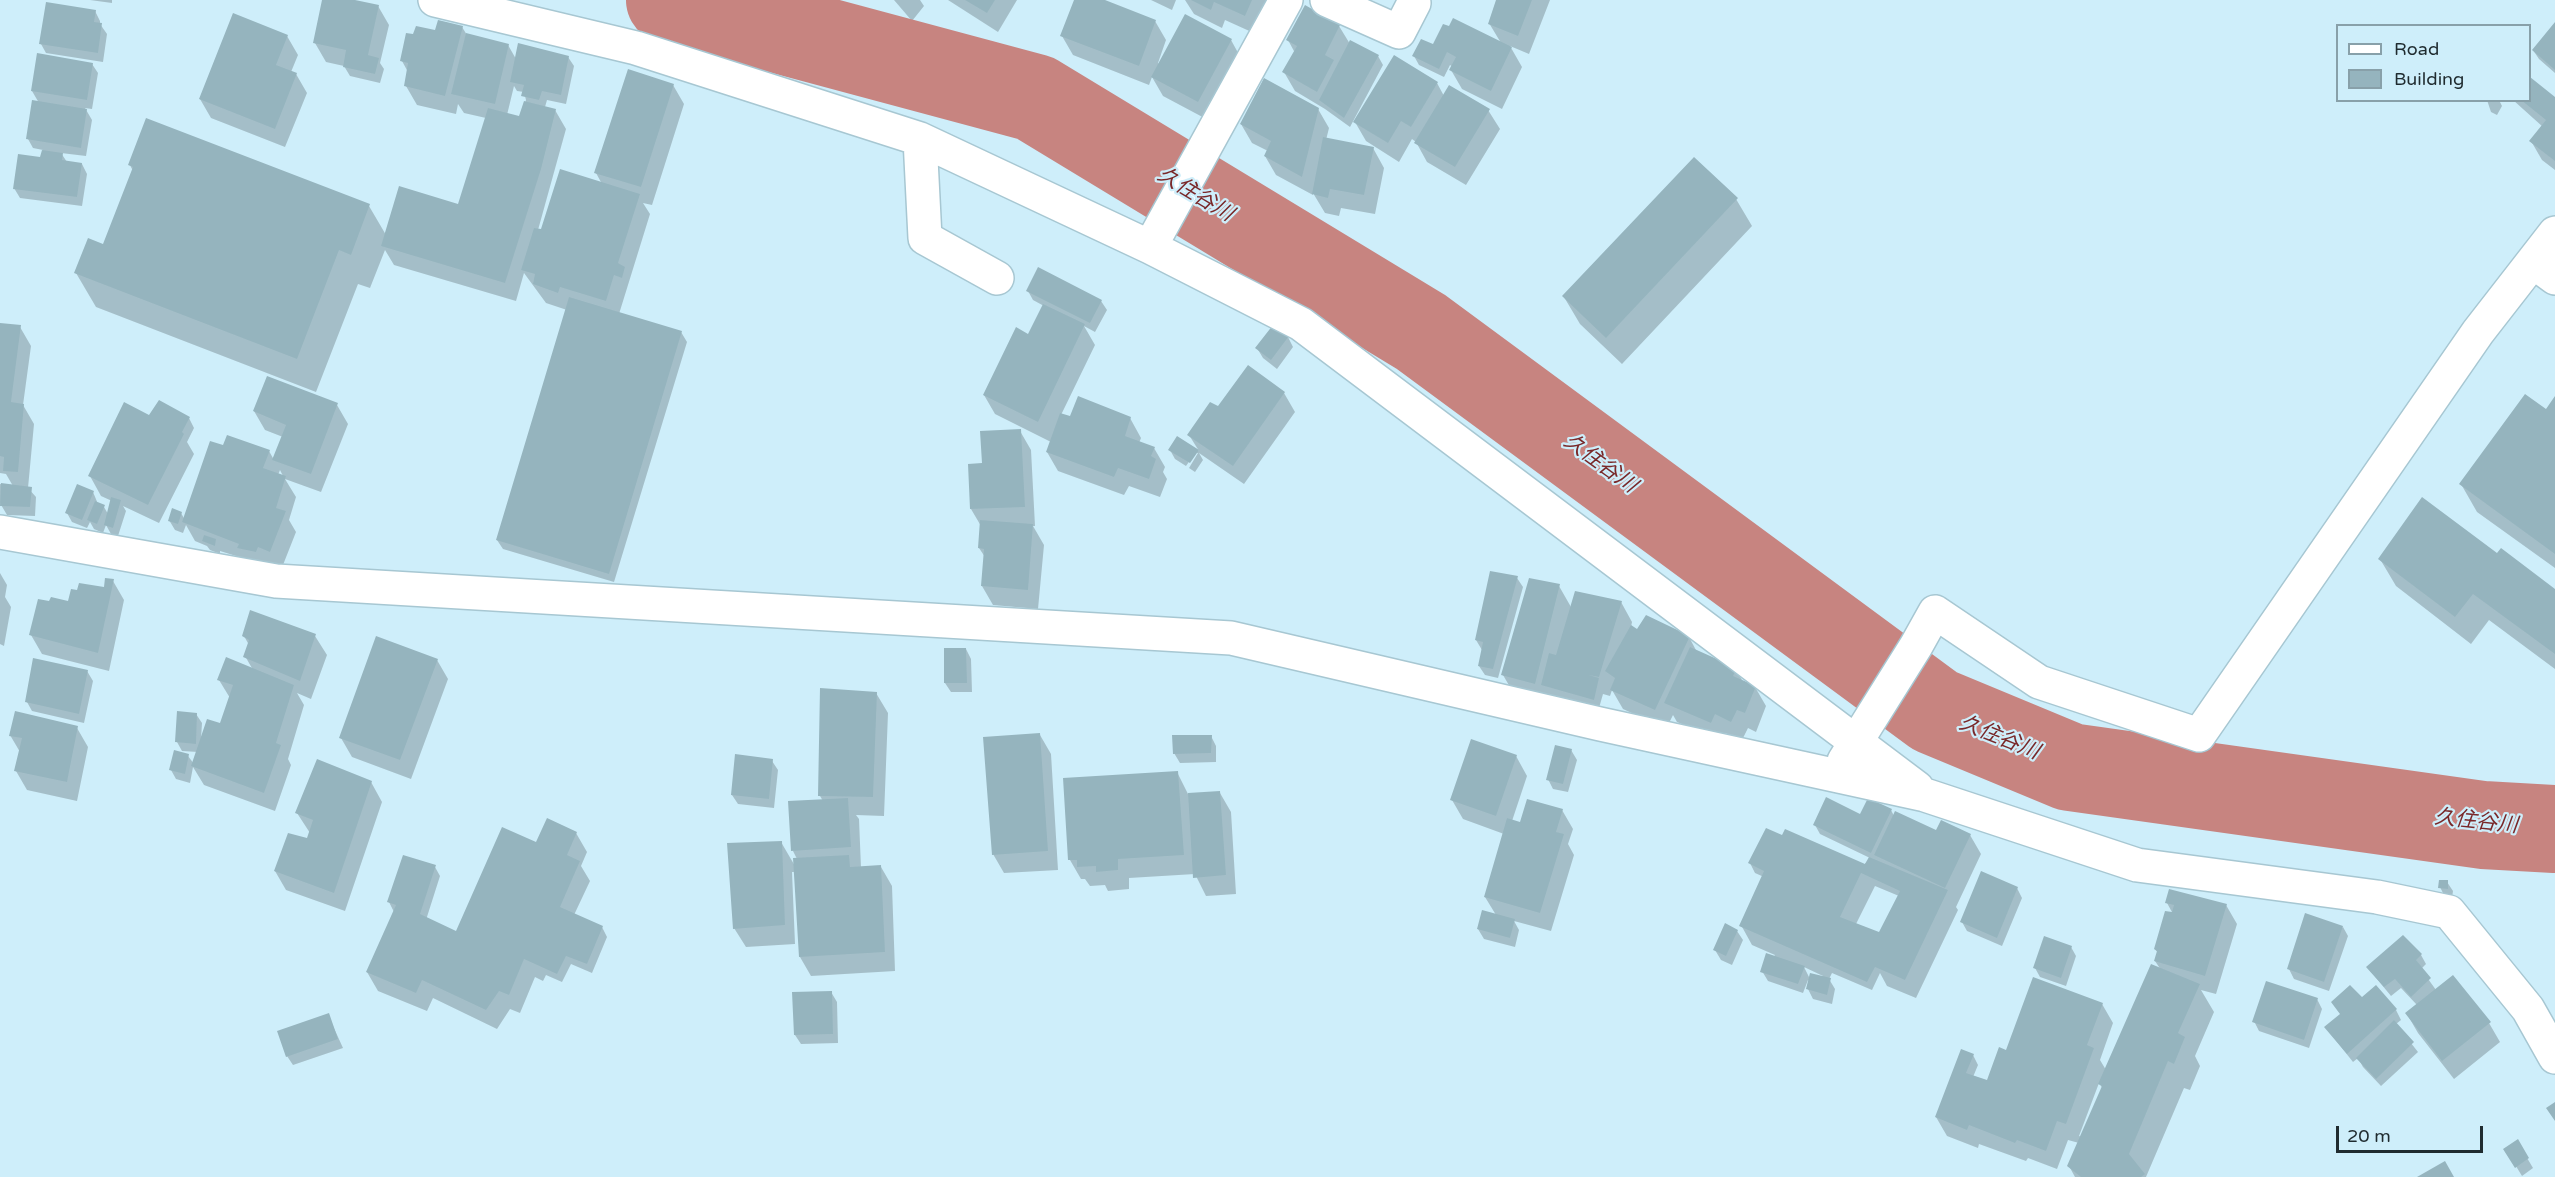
<!DOCTYPE html>
<html>
<head>
<meta charset="utf-8">
<style>
  body { margin:0 }
  #map { position:relative; width:2555px; height:1177px; overflow:hidden; background:#ceeefa; font-family:"Varela Round",sans-serif }
  canvas { display:block }
  .legend { position:absolute; left:2336px; top:24px; width:195px; height:78px; box-sizing:border-box; background:#ceeefa; border:2px solid #88a0a9; margin:0; padding:8px 10px; list-style:none; font-size:18px; color:#1f2b2f }
  .legend li { display:flex; align-items:center; gap:12px; height:30px }
  .legend b { width:30px; border:2px solid #88a0a9 }
  .scale { position:absolute; left:2336px; top:1126px; width:147px; height:27px; box-sizing:border-box; border:3px solid #1f2b2f; border-top:0; padding-left:8px; font-size:18px; line-height:21px; white-space:nowrap; color:#1f2b2f; -webkit-text-stroke:4px #ceeefa; paint-order:stroke }
</style>
</head>
<body>
<div id="map">
<canvas width="2555" height="1177"></canvas>
<ul class="legend">
<li><b style="height:8px;background:#fff"></b>Road</li>
<li><b style="height:16px;background:#95b4be"></b>Building</li>
</ul>
<div class="scale">20 m</div>
</div>
<script>
const context = document.querySelector('canvas').getContext('2d');
context.lineJoin = 'round';
function fill(path, color) {
  context.fillStyle = color;
  context.fill(path, 'evenodd');
}
function toPath(rows) {
  const path = new Path2D();
  for (const r of rows) {
    path.moveTo(r[0], r[1]);
    for (let i = 2; i < r.length; i += 2) path.lineTo(r[i], r[i + 1]);
  }
  return path;
}
function trace(path, color, width, dash) {
  context.strokeStyle = color;
  context.lineWidth = width;
  context.lineCap = dash ? 'butt' : 'round';
  context.setLineDash(dash || []);
  context.stroke(path);
}
function drawText(font, color, halo, rows, align = 'center') {
  context.font = font + ' "Varela Round","Noto Sans JP",sans-serif';
  context.lineWidth = 4.5;
  context.setLineDash([]);
  context.textBaseline = 'middle';
  context.strokeStyle = halo;
  context.fillStyle = color;
  for (const [text, x, y, turn = 0] of rows) {
    context.save();
    context.translate(x, y);
    context.rotate((+turn || 0) * Math.PI / 180);
    context.textAlign = isNaN(turn) ? turn : align;
    if (halo) context.strokeText(text, 0, 0);
    context.fillText(text, 0, 0);
    context.restore();
  }
}
const shadow = toPath([
  [90,0,112,0,112,3],
  [324,0,347,0,378,6,389,25,380,63,384,69,380,83,350,76,344,66,326,62,315,43],
  [894,0,920,0,924,6,912,21],
  [948,0,1017,0,998,32],
  [1076,0,1101,0,1155,21,1166,40,1158,63,1159,64,1186,16,1231,40,1242,60,1210,121,1163,96,1152,77,1149,85,1073,55,1062,36],
  [1151,0,1176,0,1172,10],
  [1185,0,1271,0,1256,34,1225,20,1222,28,1194,14],
  [1498,0,1550,0,1529,54,1510,46,1522,67,1502,109,1462,89,1451,70,1453,67,1450,65,1444,77,1419,65,1414,56,1501,43,1489,23],
  [95,11,100,21,100,24,107,34,103,62,46,53,41,44],
  [2555,25,2555,73,2539,59,2533,50],
  [1339,26,1350,44,1378,56,1383,65,1350,127,1325,109,1295,91,1284,72,1295,53,1288,40],
  [462,27,467,35,508,45,516,59,568,57,574,66,566,104,547,100,545,107,555,110,566,129,538,230,542,231,602,184,596,173,673,85,684,104,652,205,643,203,650,214,619,314,681,332,687,342,614,582,503,549,497,540,567,310,546,303,524,273,516,301,394,265,385,250,370,288,358,284,316,392,96,307,76,273,104,246,133,171,130,165,369,206,386,235,459,206,486,118,464,113,458,104,456,114,417,105,406,86,408,72,402,61,414,35],
  [514,86,517,91,524,92,526,100,520,118,507,115],
  [287,36,298,55,291,72,296,74,307,93,285,147,211,118,200,99],
  [92,64,98,73,92,109,85,108,92,120,86,156,61,153,67,162,82,164,87,174,82,206,20,198,14,188,41,159,43,150,33,148,28,139,39,103,32,91],
  [2530,79,2555,99,2555,170,2542,160,2531,141,2543,127,2513,100,2530,100],
  [1437,83,1444,96,1488,110,1500,129,1466,185,1427,162,1416,142,1412,139,1399,162,1366,141,1355,122],
  [2487,100,2499,100,2502,106,2497,115,2491,112],
  [1318,109,1329,128,1326,140,1373,148,1384,168,1375,214,1341,208,1339,216,1325,213,1313,193,1313,195,1276,175,1265,156,1268,151,1252,143,1241,124],
  [1736,199,1752,226,1622,364,1580,324,1564,297],
  [1028,291,1101,301,1107,310,1095,332,1084,326,1095,345,1061,415,1071,418,1130,418,1141,438,1139,443,1154,448,1165,467,1163,472,1167,479,1160,497,1129,486,1124,495,1058,471,1047,452,1051,442,995,414,984,395,1029,336,1044,306,1033,300],
  [0,325,20,327,31,346,23,405,34,424,28,488,36,497,35,516,7,515,0,503,0,507,0,484,13,486,6,474,0,473],
  [1273,327,1288,337,1293,347,1277,369,1263,358,1257,348],
  [1284,393,1295,412,1244,484,1199,453,1203,460,1195,472,1189,468,1198,453,1195,453,1186,466,1175,459,1170,450,1178,438,1199,451,1189,435,1218,408],
  [2555,398,2555,568,2477,512,2461,484,2546,411],
  [337,405,348,424,321,492,285,479,296,497,289,520,296,532,281,570,220,551,220,554,210,550,207,546,195,541,186,525,183,533,175,530,169,520,181,513,185,520,224,447,269,451,274,460,283,437,265,430,254,411],
  [280,470,284,478,278,475],
  [149,417,189,418,194,428,187,442,194,454,159,523,123,506,126,511,118,536,111,534,106,525,103,533,94,529,90,522,87,528,72,522,67,513,93,492,98,504,104,507,108,514,112,501,101,496,90,476],
  [1020,431,1031,450,1035,526,1033,526,1044,545,1038,609,993,605,982,586,985,557,979,548,981,526,971,509,984,464],
  [2497,555,2555,591,2555,669,2489,620,2471,644,2396,586,2380,559],
  [0,573,7,585,5,597,11,607,4,646,0,644],
  [1517,578,1523,587,1498,678,1485,675,1479,666,1482,650,1476,640],
  [113,581,124,600,109,671,42,654,31,635,69,603,105,588],
  [1559,586,1571,607,1621,602,1632,622,1631,627,1638,631,1689,637,1697,652,1736,669,1743,682,1755,687,1766,706,1756,732,1748,728,1742,740,1725,733,1722,741,1677,722,1673,715,1666,729,1623,709,1612,690,1610,696,1603,694,1599,708,1547,694,1545,702,1514,694,1503,675],
  [244,636,315,636,327,655,311,699,297,693,304,705,288,759,291,765,275,811,204,785,193,767,190,783,176,779,171,770,188,756,194,764,198,752,182,751,177,742,196,714,202,723,201,739,221,725,230,698,219,680,253,670,245,656,249,645],
  [966,649,971,659,972,692,951,692,945,683],
  [437,660,448,679,411,779,352,757,341,738],
  [87,671,93,681,84,723,32,711,27,702],
  [876,693,888,713,884,816,856,815,859,819,861,868,881,867,892,886,895,971,811,976,800,957,795,872,792,872,795,944,746,947,734,928,781,842,795,866,797,859,793,851,823,801,820,796],
  [77,728,88,747,77,801,27,790,16,771,20,752,10,735],
  [1040,735,1051,754,1058,870,1004,873,993,854],
  [1211,736,1216,746,1216,762,1180,763,1174,753],
  [1571,750,1577,760,1568,792,1553,789,1548,779],
  [1516,756,1527,776,1512,821,1522,823,1562,810,1573,829,1568,844,1574,855,1551,931,1514,921,1519,930,1515,947,1484,939,1478,929,1496,915,1485,897,1504,834,1463,819,1452,800],
  [772,761,778,770,774,808,738,804,732,795],
  [1177,772,1188,794,1220,793,1231,812,1236,894,1206,896,1195,874,1129,878,1129,889,1108,891,1105,885,1090,886,1085,879,1081,879,1070,860],
  [371,782,382,802,345,911,286,890,275,871,308,840,310,833,297,813],
  [1891,810,1894,816,1936,832,1970,835,1981,854,1956,907,1958,910,1916,998,1887,986,1880,973,1872,990,1832,973,1829,979,1835,989,1832,1004,1813,999,1808,989,1810,980,1808,980,1803,993,1768,981,1762,971,1775,955,1752,945,1741,925,1764,877,1755,873,1750,863,1864,865,1870,858,1820,834,1815,825],
  [1875,886,1899,896,1883,936,1856,924],
  [1804,967,1823,976,1823,978,1810,979],
  [576,833,587,852,581,866,590,881,574,915,602,927,607,937,592,973,571,964,562,982,546,975,543,981,535,977,520,1013,510,1009,497,1029,433,998,427,1011,378,991,367,972,394,912,389,902,435,867,440,876,426,920,457,933,537,844],
  [2447,882,2453,891,2452,898,2445,897,2440,887],
  [2017,888,2022,898,2002,946,1967,931,1962,922],
  [2167,903,2226,905,2237,924,2216,994,2201,990,2214,1012,2195,1056,2200,1066,2190,1090,2184,1088,2146,1177,2075,1177,2069,1166,2079,1143,2068,1140,2057,1169,2028,1158,2026,1161,1979,1144,1978,1148,1947,1136,1936,1117,1973,1055,1978,1065,1973,1077,1988,1082,2007,1051,2102,1004,2113,1023,2100,1060,2106,1070,2161,970,2155,961,2158,953,2155,949,2173,914],
  [2099,1083,2103,1089,2082,1137,2079,1136],
  [2343,927,2348,936,2329,991,2294,979,2289,969],
  [1737,931,1743,940,1732,965,1721,960,1715,950],
  [2403,937,2421,955,2426,964,2421,969,2436,990,2489,1023,2500,1042,2454,1079,2418,1033,2407,1014,2417,1005,2401,988,2391,996,2368,968],
  [2071,947,2076,956,2066,986,2040,977,2035,968],
  [2376,987,2396,1010,2401,1020,2396,1024,2418,1052,2381,1086,2363,1067,2358,1058,2353,1062,2326,1028,2341,1015,2333,1003,2361,999],
  [831,992,837,1002,838,1043,801,1044,795,1035],
  [2317,999,2322,1009,2309,1048,2259,1031,2254,1021],
  [328,1015,343,1048,293,1065,287,1056],
  [2517,1141,2533,1168,2522,1176,2511,1158]
]);
const river = toPath([
  [670,0,1035,98,1421,332,1935,711,2070,767,2483,825,2555,829]
]);
const building = toPath([
  [322,0,355,0,379,5,368,55,379,58,375,74,343,67,346,50,313,43],
  [965,0,995,0,987,13],
  [1074,0,1105,0,1156,20,1139,66,1060,36],
  [1191,0,1252,0,1245,16,1214,2,1211,10],
  [1496,0,1532,0,1518,36,1488,24],
  [46,2,96,10,94,22,102,23,98,53,39,44],
  [1305,5,1340,25,1325,55,1334,60,1317,92,1282,72,1297,46,1286,40],
  [233,13,288,35,276,65,297,73,275,129,199,99],
  [1185,14,1232,39,1198,102,1151,77],
  [1453,18,1512,47,1491,91,1449,70,1456,57,1447,52,1439,69,1412,56,1421,39,1433,44,1443,24,1449,26],
  [438,20,463,26,445,96,404,86,408,63,400,61,406,33,413,34,416,26,435,30],
  [2555,22,2555,70,2532,50],
  [466,33,509,44,495,104,451,94],
  [1350,40,1379,55,1344,118,1319,100],
  [518,43,569,56,561,95,542,91,539,100,521,96,524,85,510,82],
  [37,53,93,63,87,100,31,91],
  [1394,55,1438,82,1411,127,1401,121,1388,143,1353,122],
  [628,69,674,84,641,187,594,173],
  [2530,77,2555,97,2555,161,2529,141,2546,120,2521,100,2530,100],
  [1264,78,1319,108,1302,177,1264,156,1271,141,1240,124],
  [1449,85,1490,109,1455,167,1414,143],
  [32,100,87,109,81,148,26,139],
  [524,101,556,109,541,169,505,283,381,246,399,186,458,204,488,108,519,116],
  [146,118,370,204,351,255,339,250,297,359,74,273,88,238,103,244,133,167,128,165],
  [1323,137,1374,147,1364,195,1330,189,1328,198,1312,194],
  [42,150,63,153,62,160,82,163,77,197,13,189,18,154,40,157],
  [1694,157,1738,198,1606,338,1562,296],
  [560,169,640,194,618,263,625,267,622,278,614,275,606,301,560,287,558,293,533,284,535,274,521,270,534,228,541,229],
  [1038,267,1102,300,1090,323,1026,291],
  [569,297,682,331,609,574,496,540],
  [1043,304,1085,324,1038,422,983,395,1016,327,1028,334],
  [0,323,21,325,11,402,24,404,18,472,3,471,4,457,0,456],
  [1273,325,1289,336,1271,360,1255,348],
  [1248,365,1285,392,1233,466,1187,435,1210,402,1218,406],
  [267,376,338,403,311,474,272,460,286,425,253,411],
  [2525,394,2546,409,2555,396,2555,554,2459,484],
  [1078,396,1131,417,1125,436,1155,447,1151,456,1156,459,1149,479,1118,468,1114,477,1046,452,1060,413,1070,416],
  [159,400,190,417,182,432,184,434,148,505,88,476,124,402,149,415],
  [1021,429,1025,507,970,509,968,464,982,463,980,431],
  [227,435,270,450,263,468,286,476,276,508,286,511,270,552,258,547,256,552,237,548,239,544,182,522,210,441,223,445],
  [1177,436,1199,450,1190,463,1168,450],
  [1,483,32,487,30,507,0,506],
  [77,484,94,491,82,520,65,513],
  [111,497,121,500,113,528,104,525],
  [2422,497,2497,553,2501,548,2555,589,2555,654,2473,594,2455,617,2378,559],
  [95,501,105,505,97,524,87,520],
  [172,508,182,512,178,524,168,521],
  [980,520,1033,524,1028,590,981,586,984,549,978,548],
  [204,535,216,539,215,546,202,541],
  [1490,571,1518,576,1493,669,1478,666,1483,642,1475,640],
  [105,578,114,579,98,653,29,635,38,599,49,601,51,597,68,601,71,589,77,590,79,583,104,587],
  [1529,578,1560,584,1535,684,1501,675],
  [1575,591,1622,601,1599,677,1589,675,1599,678,1594,700,1541,685,1549,653,1556,655],
  [250,610,316,634,300,681,243,657,249,640,242,636],
  [1646,615,1690,636,1655,710,1610,690,1615,678,1605,671,1631,625,1637,629],
  [376,636,438,659,400,760,339,738],
  [1690,647,1737,668,1733,676,1756,686,1745,713,1737,710,1731,722,1715,714,1711,723,1664,703],
  [944,648,966,648,967,683,944,683],
  [226,657,294,685,276,743,281,745,264,793,191,766,207,719,220,723,233,685,217,680],
  [33,658,88,670,79,714,25,702],
  [820,688,877,692,873,797,818,796],
  [15,711,78,726,67,782,14,771,22,738,9,736],
  [177,711,197,713,196,744,175,742],
  [1040,733,1048,851,992,855,983,737],
  [1172,735,1212,735,1211,753,1173,754],
  [1471,739,1517,755,1496,816,1450,800],
  [1555,745,1572,749,1563,784,1546,780],
  [174,750,189,754,185,774,169,770],
  [735,754,773,759,769,799,731,795],
  [317,759,372,781,334,893,274,871,288,833,307,838,313,820,295,813],
  [1178,771,1184,855,1118,859,1118,870,1096,872,1096,866,1077,867,1077,860,1068,860,1063,778],
  [1220,791,1226,875,1193,878,1188,793],
  [1826,797,1860,814,1868,798,1892,809,1871,853,1813,825],
  [848,798,851,847,791,851,788,801],
  [1527,799,1563,809,1556,832,1564,834,1540,913,1484,897,1507,818,1520,822],
  [1895,811,1936,830,1941,820,1971,834,1945,888,1874,855],
  [547,818,577,832,567,855,580,861,560,907,603,926,587,964,566,956,557,974,524,959,509,995,499,991,486,1010,422,980,416,993,366,972,396,905,387,902,403,855,436,865,420,914,456,931,502,827,536,842],
  [1766,828,1782,835,1785,829,1865,864,1869,857,1948,890,1905,980,1875,967,1867,982,1739,926,1764,871,1748,863],
  [1861,873,1900,891,1879,932,1840,917],
  [782,841,785,925,733,929,727,843],
  [849,855,850,867,881,865,885,952,799,957,793,858],
  [1981,871,2018,887,1997,938,1960,922],
  [2439,880,2448,880,2448,889,2438,888],
  [2169,889,2227,904,2205,976,2154,961,2157,951,2154,949,2165,911,2172,912,2174,905,2165,903],
  [1482,910,1515,919,1510,938,1477,929],
  [2305,913,2343,926,2324,982,2287,969],
  [1725,923,1738,930,1726,956,1713,950],
  [2403,935,2422,954,2416,960,2431,978,2411,997,2395,979,2384,987,2366,967],
  [2044,936,2072,946,2061,978,2033,968],
  [1766,953,1805,966,1798,984,1760,972],
  [2151,964,2200,984,2178,1033,2185,1037,2174,1064,2168,1061,2129,1154,2145,1174,2141,1177,2081,1177,2067,1166,2102,1086,2098,1084],
  [1810,973,1831,978,1827,995,1806,989],
  [2453,975,2491,1022,2442,1061,2405,1013],
  [2033,977,2103,1003,2087,1045,2094,1048,2066,1124,2057,1121,2046,1151,2017,1140,2015,1143,1969,1125,1967,1130,1935,1117,1961,1049,1974,1054,1966,1073,1987,1080,1999,1047,2006,1050],
  [2266,981,2318,998,2304,1040,2252,1022],
  [2350,985,2362,997,2376,985,2397,1009,2347,1054,2324,1027,2340,1014,2331,1002],
  [832,991,833,1034,794,1035,792,992],
  [329,1013,338,1039,286,1057,277,1031],
  [2394,1020,2414,1042,2376,1079,2356,1058],
  [2555,1102,2555,1121,2546,1108],
  [2518,1139,2529,1158,2515,1168,2503,1149],
  [2445,1161,2454,1177,2417,1177]
]);
const minor = toPath([
  [435,0,636,48,920,139,1150,247,1301,324,1917,788],
  [1327,0,1399,32,1414,3],
  [920,139,925,238,997,278],
  [1150,247,1286,0],
  [2533,262,2555,278],
  [0,532,276,581,1231,638,1600,724,1925,795,2137,865,2377,897,2449,912,2528,1009,2555,1057],
  [1844,761,1916,646,1935,612,2039,682,2199,735,2478,332,2555,233]
]);
const waterNames = [
  ["久住谷川",1195,195,31],
  ["久住谷川",1600,464,36],
  ["久住谷川",1999,738,22],
  ["久住谷川",2476,822,6]
];
fill(shadow, '#0003');
trace(river, '#c78480', 88);
fill(building, '#95b4be');
trace(minor, '#a7c7d2', 36);
trace(minor, '#fff', 33);
drawText('italic 21px', '#792829', '#ceeefa', waterNames);
</script>
</body>
</html>
